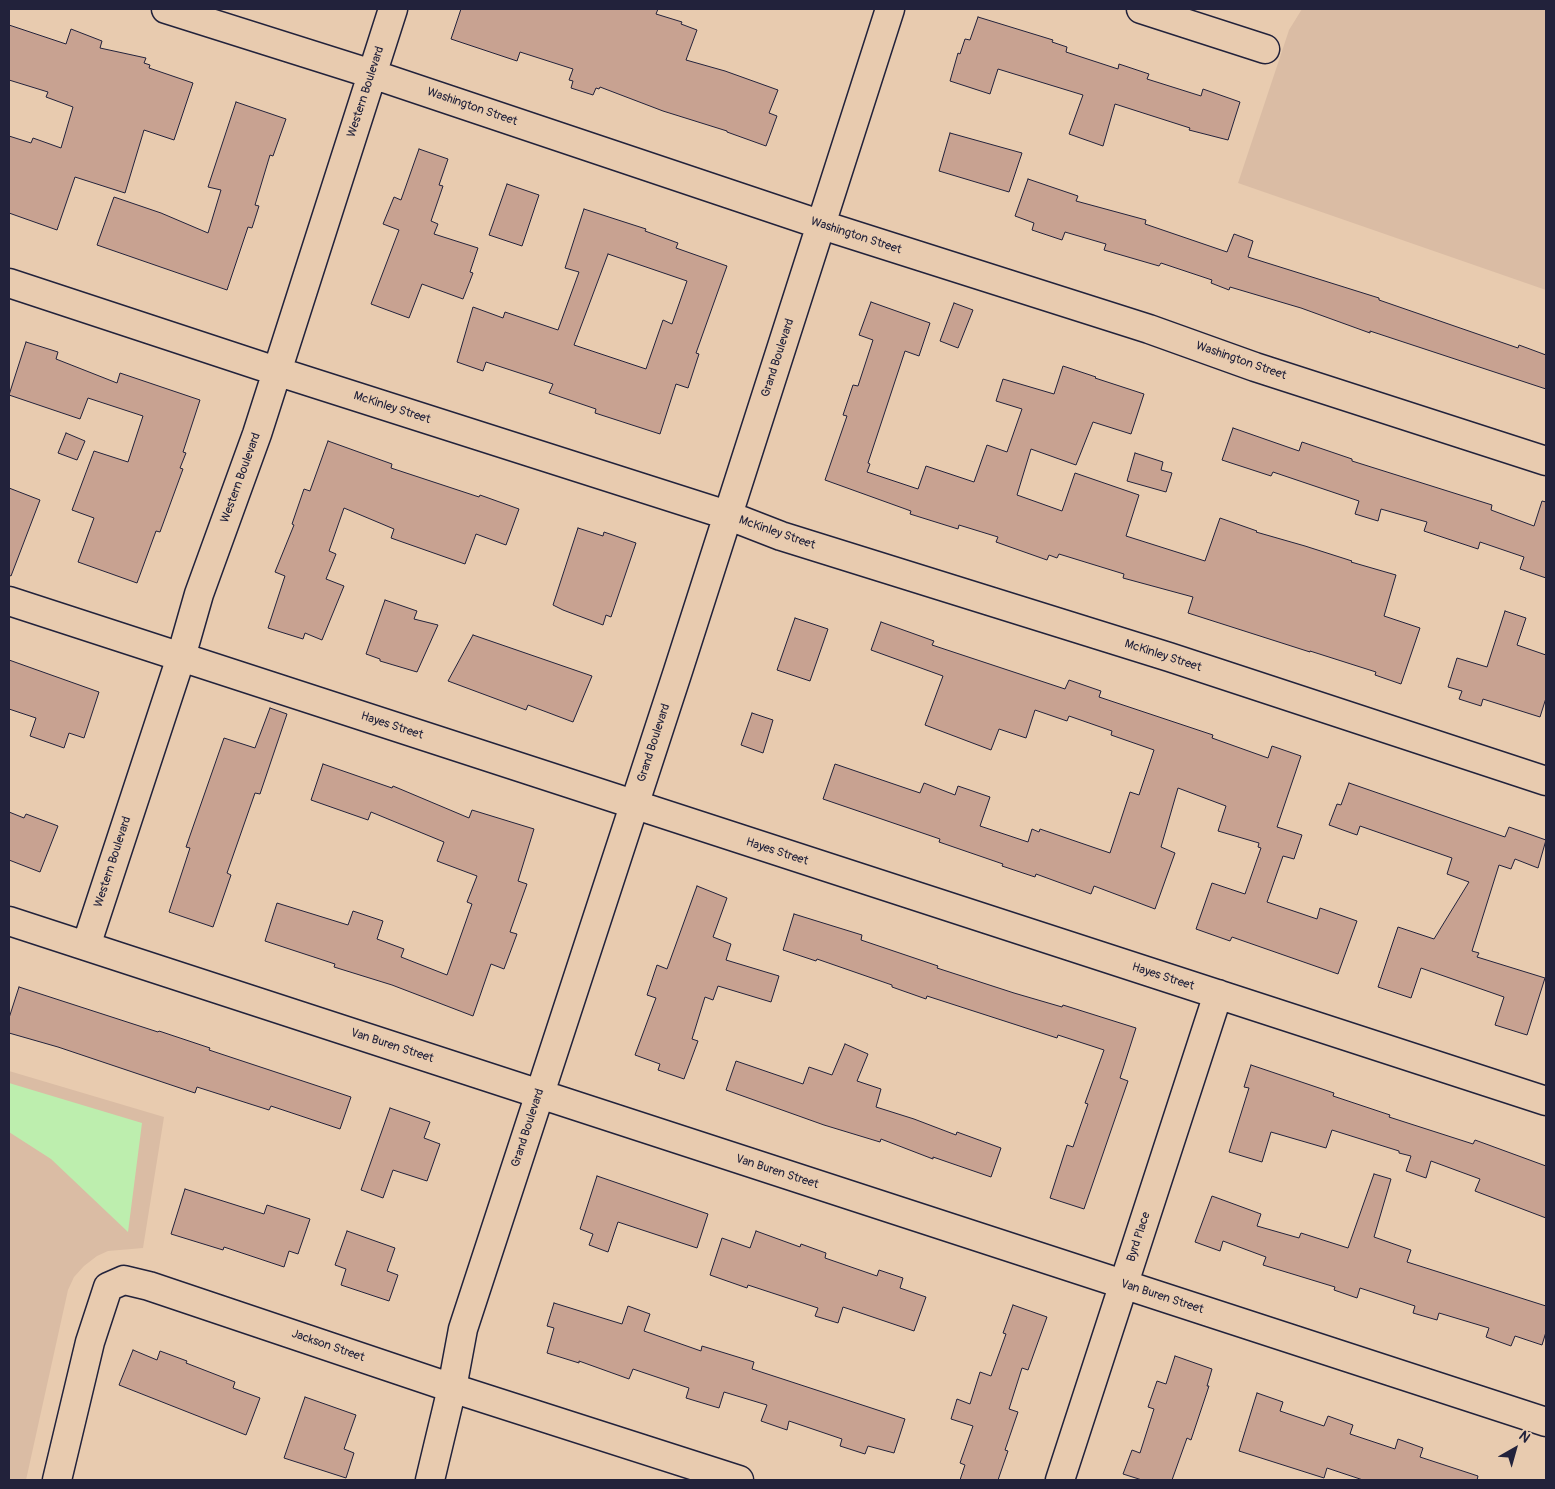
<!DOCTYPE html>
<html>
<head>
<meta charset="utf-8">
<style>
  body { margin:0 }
  #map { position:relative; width:1555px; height:1489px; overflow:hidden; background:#e8cbaf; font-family:Pangolin,sans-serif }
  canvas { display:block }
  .frame { position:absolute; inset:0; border:10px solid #22223b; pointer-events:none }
  .north { position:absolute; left:1490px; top:1424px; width:50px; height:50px; -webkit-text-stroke:4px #e8cbaf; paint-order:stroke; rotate:38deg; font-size:14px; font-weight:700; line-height:20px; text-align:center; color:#22223b }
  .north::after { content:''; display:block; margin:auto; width:18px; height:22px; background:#22223b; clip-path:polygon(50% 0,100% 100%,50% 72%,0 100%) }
</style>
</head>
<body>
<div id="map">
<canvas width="1555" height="1489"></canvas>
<div class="frame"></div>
<div class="north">N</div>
</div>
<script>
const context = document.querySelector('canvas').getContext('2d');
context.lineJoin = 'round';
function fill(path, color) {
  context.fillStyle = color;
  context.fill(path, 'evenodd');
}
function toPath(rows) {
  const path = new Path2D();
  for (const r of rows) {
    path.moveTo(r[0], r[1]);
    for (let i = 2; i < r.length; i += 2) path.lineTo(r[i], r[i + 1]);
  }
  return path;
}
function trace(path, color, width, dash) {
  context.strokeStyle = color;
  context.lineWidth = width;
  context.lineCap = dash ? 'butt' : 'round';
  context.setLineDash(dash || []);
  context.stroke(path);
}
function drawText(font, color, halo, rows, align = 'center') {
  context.font = font + ' Pangolin,sans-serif';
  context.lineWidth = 4;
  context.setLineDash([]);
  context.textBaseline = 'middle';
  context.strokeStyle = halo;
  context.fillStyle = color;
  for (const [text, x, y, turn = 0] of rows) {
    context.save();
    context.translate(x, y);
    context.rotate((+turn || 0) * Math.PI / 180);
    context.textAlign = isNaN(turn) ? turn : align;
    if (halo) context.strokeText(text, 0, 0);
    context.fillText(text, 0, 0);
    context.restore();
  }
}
const built = toPath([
  [1302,9,1546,9,1546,290,1238,183,1289,30],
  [9,1071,164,1117,143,1248,108,1251,97,1256,84,1266,74,1277,68,1290,26,1480,9,1480]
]);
const green = toPath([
  [9,1083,142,1123,128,1232,51,1159,9,1132]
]);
const building = toPath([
  [461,9,658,9,656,14,682,22,681,24,697,30,686,60,725,71,778,90,769,113,777,116,766,146,727,132,727,131,663,111,600,87,599,89,596,88,593,95,571,88,573,81,569,80,573,69,520,52,517,61,451,39,461,9],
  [978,17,1053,40,1052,42,1067,47,1066,52,1118,69,1119,64,1149,74,1147,79,1201,96,1203,89,1240,102,1228,140,1189,130,1190,128,1115,104,1103,146,1069,134,1083,95,998,69,990,94,950,81,958,53,960,54,965,39,970,40,978,17],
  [9,25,66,44,71,29,102,41,100,48,146,58,144,63,150,65,149,68,193,83,174,140,144,130,125,193,75,177,57,230,9,213,9,136,31,143,33,138,61,148,73,107,46,97,48,92,9,80,9,25],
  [236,102,286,119,273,156,270,155,255,205,259,206,252,228,248,227,227,290,97,245,114,197,161,213,208,233,221,190,208,187,236,102],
  [950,133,1022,153,1009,192,939,171,950,133],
  [419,149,448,159,439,185,443,186,431,221,438,224,434,234,478,248,470,272,473,273,463,299,422,284,409,318,371,304,399,230,383,224,394,197,401,200,419,149],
  [1028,179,1078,196,1076,201,1146,220,1145,224,1227,252,1234,234,1253,241,1248,257,1379,298,1379,300,1518,348,1519,345,1546,355,1546,389,1370,331,1370,333,1301,308,1230,287,1229,290,1211,283,1212,280,1161,263,1159,266,1104,250,1106,244,1065,232,1062,240,1032,230,1034,223,1015,216,1028,179],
  [507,184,539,195,522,246,489,235,507,184],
  [584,209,646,229,645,231,678,243,676,248,727,266,696,353,699,354,688,388,676,384,660,434,595,413,596,409,549,393,553,384,486,362,483,371,457,362,473,307,503,318,505,312,558,330,579,272,565,268,584,209],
  [608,254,687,281,672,324,663,320,646,369,574,345,608,254],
  [871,302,930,323,919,356,905,351,868,463,870,464,867,472,918,489,926,466,974,482,987,445,1007,452,1022,409,996,401,1003,379,1054,394,1063,366,1096,377,1095,378,1144,394,1131,434,1093,422,1076,465,1031,449,1017,495,1062,511,1075,473,1139,495,1126,536,1205,561,1220,518,1257,531,1256,532,1305,546,1352,561,1351,562,1396,575,1384,616,1420,628,1401,684,1375,675,1376,672,1310,651,1310,652,1188,613,1193,597,1123,578,1124,574,1059,554,1057,558,1049,555,1047,560,996,542,998,537,959,525,958,529,910,514,911,511,825,480,847,416,843,415,853,385,858,386,873,340,859,335,871,302],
  [954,303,973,310,958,348,940,341,954,303],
  [26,342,58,352,56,359,117,383,120,373,200,400,183,452,186,453,180,468,183,469,160,532,156,531,137,583,78,562,94,518,72,510,94,451,128,462,143,416,88,398,80,419,9,395,26,342],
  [1233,428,1299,451,1302,442,1352,459,1352,461,1492,505,1491,510,1534,526,1542,501,1546,502,1546,578,1520,569,1524,557,1480,542,1478,549,1424,531,1427,522,1381,509,1378,521,1355,514,1359,501,1273,472,1271,476,1222,460,1233,428],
  [66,433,85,441,77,460,58,453,66,433],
  [328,441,392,464,391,468,479,497,480,495,519,509,506,545,476,534,465,564,391,538,394,529,344,508,329,551,336,554,326,579,344,586,322,640,305,633,303,639,268,628,285,576,275,572,294,525,292,524,304,489,310,491,328,441],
  [1135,453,1163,462,1161,470,1172,473,1166,492,1127,481,1135,453],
  [9,488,40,500,11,576,9,575,9,488],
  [578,528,603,536,604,532,636,543,611,617,606,615,603,625,563,610,553,605,578,528],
  [385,600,417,611,414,619,438,625,417,672,380,661,380,659,366,654,385,600],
  [1505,611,1526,618,1517,645,1546,655,1546,698,1540,717,1483,699,1481,706,1459,699,1462,691,1448,687,1457,658,1487,667,1505,611],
  [795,618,828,629,810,681,777,670,795,618],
  [881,622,934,641,932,645,1065,689,1069,680,1101,691,1099,697,1213,735,1212,738,1268,758,1272,746,1301,756,1277,827,1302,835,1294,859,1283,856,1267,902,1317,919,1320,908,1357,921,1338,974,1232,937,1230,941,1196,929,1212,883,1245,894,1261,848,1258,847,1259,843,1218,831,1226,806,1178,788,1161,847,1175,853,1155,909,1094,886,1091,894,1036,874,1035,877,1002,866,1003,864,939,842,940,839,823,799,835,764,920,793,924,783,955,795,958,786,990,797,980,826,1028,842,1032,829,1039,832,1040,829,1110,853,1130,792,1139,795,1154,750,1111,735,1112,731,1069,716,1067,721,1035,710,1026,738,999,729,991,750,925,725,943,676,871,650,881,622],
  [473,635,592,676,573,722,528,705,526,710,448,681,473,635],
  [9,660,99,692,84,738,69,733,64,748,30,736,36,718,9,709,9,660],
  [270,708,287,714,260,794,255,793,227,873,231,875,213,927,169,912,190,848,186,847,224,738,255,748,270,708],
  [752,713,773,720,763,753,741,745,752,713],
  [323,764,392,788,393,786,469,818,472,810,534,829,518,881,527,884,510,932,517,934,504,969,491,964,473,1016,392,985,334,967,335,964,265,941,277,903,348,925,353,911,383,921,377,939,404,949,401,957,447,975,472,904,467,902,477,876,437,861,444,842,371,812,368,820,311,800,323,764],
  [1349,783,1505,837,1509,827,1546,840,1538,868,1515,859,1511,869,1499,865,1472,951,1479,953,1477,957,1545,978,1527,1035,1495,1025,1504,997,1421,968,1411,998,1378,987,1398,927,1434,939,1469,882,1447,874,1452,858,1360,826,1357,835,1329,825,1337,804,1341,805,1349,783],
  [9,812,24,818,26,814,58,826,40,872,9,860,9,812],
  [697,886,727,898,713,937,731,944,726,960,779,976,771,1002,718,986,713,1000,705,997,692,1039,698,1041,684,1079,658,1070,660,1064,635,1055,656,998,647,995,657,965,667,969,697,886],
  [794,914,862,935,861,940,938,966,937,968,1014,993,1062,1007,1063,1005,1136,1028,1120,1078,1128,1081,1084,1209,1050,1198,1067,1145,1073,1147,1088,1104,1085,1103,1104,1050,1058,1035,1057,1038,927,996,926,999,892,987,892,985,817,959,816,961,783,950,794,914],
  [19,987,158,1032,159,1031,210,1048,209,1050,351,1097,340,1129,271,1106,269,1110,197,1087,195,1093,58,1047,9,1033,9,1018,19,987],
  [845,1044,868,1054,857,1081,881,1089,876,1107,914,1119,956,1135,957,1132,1001,1148,991,1177,933,1157,933,1159,881,1139,880,1142,824,1125,726,1090,736,1061,803,1084,809,1067,832,1075,845,1044],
  [1251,1065,1334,1093,1333,1096,1390,1115,1389,1117,1473,1144,1475,1140,1546,1166,1546,1218,1475,1191,1480,1179,1431,1161,1426,1178,1406,1171,1411,1156,1399,1153,1399,1151,1332,1130,1326,1148,1271,1132,1262,1162,1229,1152,1249,1088,1244,1087,1251,1065],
  [390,1108,430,1122,424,1138,440,1144,427,1181,393,1170,383,1198,361,1190,390,1108],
  [1374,1174,1391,1179,1374,1237,1411,1250,1407,1262,1546,1306,1546,1332,1542,1345,1515,1336,1511,1346,1486,1337,1489,1328,1439,1313,1437,1320,1413,1313,1415,1306,1360,1288,1357,1298,1334,1290,1335,1287,1263,1265,1266,1257,1223,1241,1220,1251,1195,1242,1212,1196,1261,1214,1257,1226,1299,1238,1301,1233,1348,1248,1374,1174],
  [597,1176,708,1214,697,1248,618,1222,608,1252,589,1245,593,1234,580,1229,597,1176],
  [185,1189,264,1214,267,1205,310,1219,298,1254,289,1251,284,1267,224,1247,223,1250,171,1234,185,1189],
  [347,1231,395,1248,387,1271,398,1275,389,1301,341,1285,346,1269,335,1265,347,1231],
  [756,1231,800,1247,801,1244,826,1253,825,1258,877,1276,879,1270,903,1278,900,1288,926,1297,914,1331,843,1307,838,1323,815,1316,818,1308,748,1285,747,1288,710,1275,722,1238,750,1248,756,1231],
  [554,1303,622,1324,628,1306,650,1314,644,1331,701,1351,702,1346,754,1362,752,1369,905,1419,894,1453,868,1446,865,1454,840,1446,842,1439,789,1421,787,1430,761,1421,767,1405,724,1392,719,1408,686,1398,689,1388,633,1369,629,1379,579,1361,579,1363,547,1353,554,1328,547,1326,554,1303],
  [1013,1305,1047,1317,1028,1370,1022,1368,1009,1409,1018,1412,1005,1450,1008,1451,998,1480,960,1480,965,1465,960,1463,973,1426,951,1419,957,1399,970,1404,980,1372,991,1376,1006,1334,1003,1333,1013,1305],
  [133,1350,157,1360,160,1351,187,1361,186,1363,235,1382,233,1388,260,1398,246,1435,119,1385,133,1350],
  [1175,1356,1212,1369,1207,1386,1209,1386,1191,1440,1187,1438,1172,1480,1142,1480,1123,1474,1132,1450,1140,1453,1154,1409,1148,1407,1157,1381,1166,1384,1175,1356],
  [1257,1393,1283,1402,1280,1411,1324,1426,1328,1416,1353,1425,1350,1434,1395,1449,1398,1439,1423,1448,1420,1457,1478,1476,1477,1480,1363,1480,1327,1468,1324,1478,1239,1451,1257,1393],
  [305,1397,356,1415,344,1449,354,1453,346,1478,284,1458,305,1397]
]);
const minor = toPath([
  [166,9,372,74,822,225,1149,329,1255,367,1546,461],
  [1141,9,1265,49],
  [9,283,276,371,727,515,781,536,1169,657,1546,781],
  [9,601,1546,1101],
  [9,921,1546,1422],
  [86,946,181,657,199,594,257,434,393,9],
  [57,1480,90,1342,108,1287,124,1280,149,1286,452,1388,739,1480],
  [430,1480,452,1388,463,1329,678,671,890,9],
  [1060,1480,1218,994]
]);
const streetNames = [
  ["Western Boulevard",366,92,-72],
  ["Washington Street",472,107,19],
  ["Washington Street",856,236,18],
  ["Grand Boulevard",778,358,-72],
  ["Washington Street",1241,361,19],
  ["McKinley Street",392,408,18],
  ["Western Boulevard",241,478,-70],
  ["McKinley Street",777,533,19],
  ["McKinley Street",1163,656,18],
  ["Hayes Street",392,726,18],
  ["Grand Boulevard",654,743,-72],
  ["Hayes Street",777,852,18],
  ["Western Boulevard",113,862,-72],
  ["Hayes Street",1163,977,18],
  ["Van Buren Street",392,1046,18],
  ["Grand Boulevard",528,1128,-72],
  ["Van Buren Street",777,1172,18],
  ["Byrd Place",1139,1237,-72],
  ["Van Buren Street",1162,1297,18],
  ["Jackson Street",328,1346,19]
];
fill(built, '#dabca4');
fill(green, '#bdeeae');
fill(building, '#c8a291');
trace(building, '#22223b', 1);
trace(minor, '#22223b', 31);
trace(minor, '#e8cbaf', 28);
drawText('12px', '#22223b', '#e8cbaf', streetNames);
</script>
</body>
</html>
